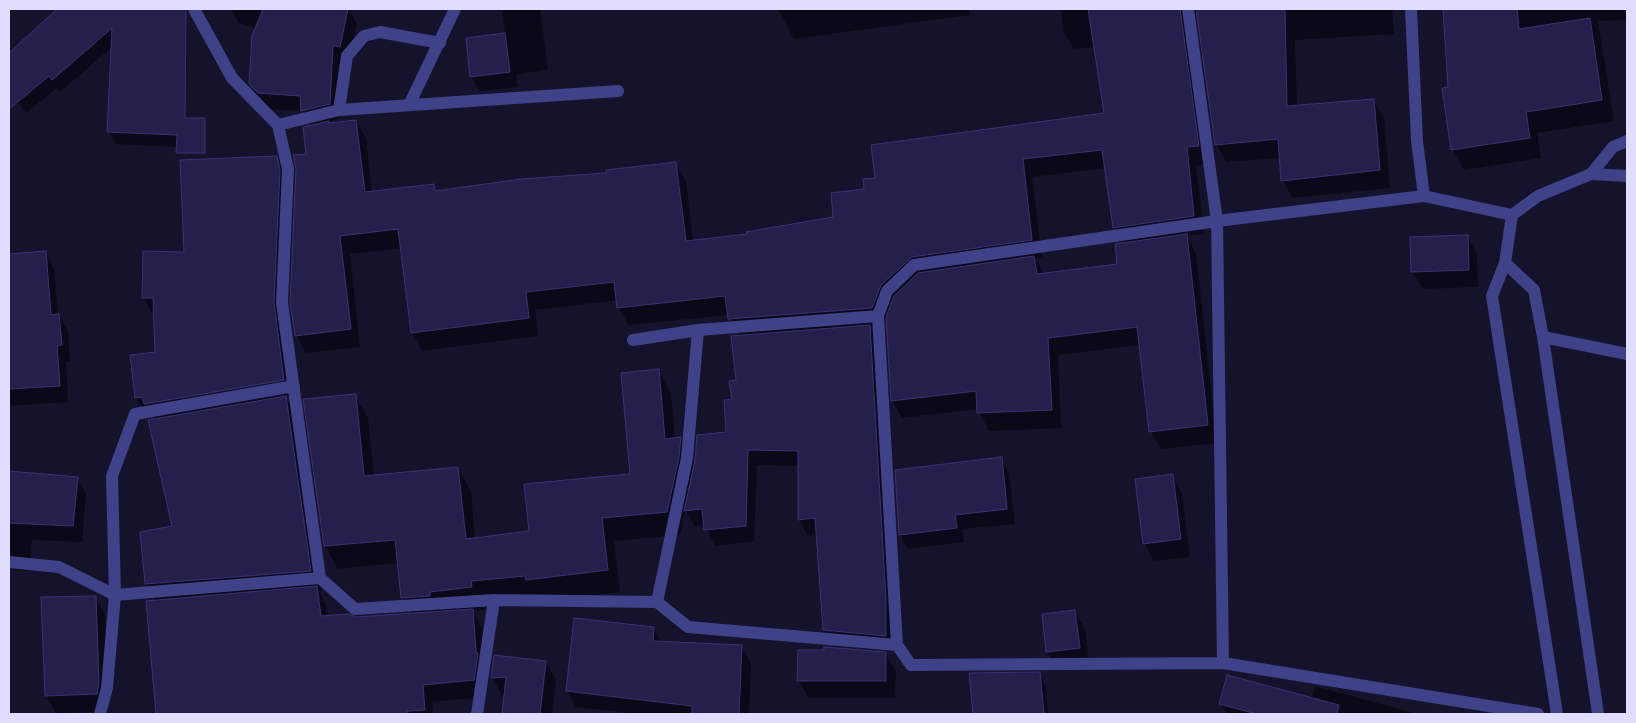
<!DOCTYPE html>
<html>
<head>
<meta charset="utf-8">
<style>
  body { margin:0 }
  #map { position:relative; width:1636px; height:723px; overflow:hidden; background:#15122b; font-family:Cabin,sans-serif }
  canvas { display:block }
  .frame { position:absolute; inset:0; border:10px solid #e0defe; pointer-events:none }
</style>
</head>
<body>
<div id="map">
<canvas width="1636" height="723"></canvas>
<div class="frame"></div>
</div>
<script>
const context = document.querySelector('canvas').getContext('2d');
context.lineJoin = 'round';
function fill(path, color) {
  context.fillStyle = color;
  context.fill(path, 'evenodd');
}
function toPath(rows) {
  const path = new Path2D();
  for (const r of rows) {
    path.moveTo(r[0], r[1]);
    for (let i = 2; i < r.length; i += 2) path.lineTo(r[i], r[i + 1]);
  }
  return path;
}
function trace(path, color, width, dash) {
  context.strokeStyle = color;
  context.lineWidth = width;
  context.lineCap = dash ? 'butt' : 'round';
  context.setLineDash(dash || []);
  context.stroke(path);
}
const shadow = toPath([
  [58,9,182,9,178,147,116,144,109,132,113,46,60,92,57,88,26,113,9,91,9,54],
  [231,9,348,9,357,24,348,62,342,60,338,119,328,122,330,124,356,121,366,139,372,192,433,185,437,192,608,174,675,163,686,181,693,242,748,235,835,218,876,179,1106,114,1095,47,1074,49,1063,31,1061,9,1392,9,1394,34,1295,40,1297,107,1373,100,1384,118,1390,188,1293,198,1282,180,1281,158,1226,162,1216,144,1199,18,1193,21,1208,164,1196,165,1204,234,1187,236,1196,253,1217,443,1161,449,1151,432,1140,345,1058,355,1061,428,989,431,978,409,902,418,892,401,887,313,882,326,870,327,879,342,895,651,833,646,824,630,817,535,808,536,799,520,799,466,757,465,754,541,715,546,705,525,695,526,685,510,680,535,614,541,620,592,540,602,484,604,484,610,473,611,482,628,485,667,483,697,432,702,433,714,157,714,147,602,156,601,146,584,141,533,174,527,155,420,150,412,145,413,136,397,157,353,155,313,152,313,143,297,276,157,285,173,282,320,290,377,145,403,145,405,290,380,292,395,285,396,297,418,322,591,319,591,326,605,328,617,355,618,412,615,402,597,398,563,338,569,325,546,305,400,355,396,368,418,374,477,458,468,471,491,475,539,530,532,631,475,658,370,671,393,675,439,680,438,693,461,694,471,728,433,738,381,740,336,729,315,629,325,618,307,618,300,535,310,538,336,422,351,412,333,402,248,350,254,360,347,306,353,296,335,312,126,303,111,269,109,260,100,250,84,256,29,238,22],
  [1106,168,1114,228,1124,244,1118,265,1044,274,1035,259,1042,257,1032,177],
  [502,9,540,9,548,69,516,75,518,87,480,91,471,77,505,34],
  [778,9,969,9,970,15,794,39],
  [1445,9,1627,9,1627,20,1598,21,1614,121,1537,133,1541,158,1464,170,1452,149],
  [1467,236,1477,254,1478,287,1423,289,1412,272],
  [45,252,54,268,58,314,68,331,70,361,66,362,68,402,9,406,9,255],
  [1001,458,1009,473,1015,524,962,529,964,542,908,549,900,534],
  [9,472,77,478,86,494,82,542,32,540,30,571,9,569],
  [1172,476,1182,493,1190,557,1154,561,1144,543],
  [95,597,105,615,109,701,107,712,56,713,46,696],
  [1075,612,1085,629,1089,665,1058,669,1047,652],
  [653,628,662,643,741,646,751,663,749,714,636,714,576,707,567,691],
  [885,653,896,671,895,698,809,698,799,681],
  [546,662,556,680,552,714,503,714,505,695,502,695,492,678],
  [970,674,1039,674,1046,685,1048,714,974,714],
  [1315,687,1330,690,1417,714,1227,714,1221,704,1312,699]
]);
const building = toPath([
  [57,9,186,9,185,118,205,118,205,153,176,153,177,135,107,132,112,28,52,80,49,76,9,109,9,53,57,9],
  [263,9,348,9,340,47,333,45,330,104,301,111,300,96,258,93,249,84,252,36,263,9],
  [1088,9,1180,9,1199,146,1187,147,1194,216,1113,228,1102,150,1023,159,1032,240,912,257,881,285,872,308,728,319,725,296,617,308,614,282,526,292,529,318,411,333,398,229,340,236,351,329,295,336,290,303,296,169,293,155,306,154,303,127,329,121,329,123,356,120,365,192,434,184,435,191,521,179,606,173,606,170,676,162,686,241,747,234,746,232,833,217,831,193,864,189,863,179,875,178,871,145,1104,113,1088,9],
  [1196,9,1285,9,1287,106,1374,99,1380,170,1281,181,1278,139,1215,145,1196,9],
  [1443,9,1517,9,1519,29,1590,18,1602,100,1526,112,1530,138,1451,150,1442,88,1448,87,1443,9],
  [505,33,510,72,470,77,466,38,505,33],
  [277,156,280,170,274,303,284,380,144,404,142,397,135,398,130,355,155,352,153,298,142,298,143,251,184,252,180,160,277,156],
  [1187,234,1208,425,1149,432,1137,327,1048,338,1052,410,977,413,976,391,891,401,886,317,894,296,918,273,1034,256,1037,274,1117,264,1115,244,1187,234],
  [1468,235,1469,270,1411,272,1410,237,1468,235],
  [46,251,51,315,59,314,62,345,57,346,60,386,9,389,9,254,46,251],
  [870,325,886,599,886,636,823,630,815,518,798,520,798,451,748,450,746,526,704,530,702,509,684,511,695,460,697,435,726,432,724,400,732,399,729,381,736,380,731,336,870,325],
  [659,369,665,439,681,437,679,457,667,512,602,518,608,570,526,580,525,576,471,581,472,587,430,592,430,596,401,598,395,540,324,546,303,399,356,394,364,476,458,467,466,539,529,531,524,484,630,474,621,373,659,369],
  [286,396,311,571,145,584,140,532,172,526,148,420,286,396],
  [1002,457,1007,509,955,515,957,528,899,535,895,470,1002,457],
  [9,471,78,477,73,526,9,523,9,471],
  [1173,474,1181,539,1143,544,1135,479,1173,474],
  [317,586,321,616,348,614,356,617,473,609,476,652,478,653,474,680,423,685,425,710,407,711,407,714,156,714,146,601,317,586],
  [96,596,99,683,97,694,45,696,41,597,96,596],
  [1075,610,1080,648,1046,652,1042,614,1075,610],
  [574,618,654,627,653,641,742,645,739,714,692,714,692,706,566,691,574,618],
  [824,647,886,652,886,681,797,681,798,650,824,650,824,647],
  [494,655,546,661,540,714,502,714,506,677,491,678,494,655],
  [1040,672,1044,714,973,714,969,673,1040,672],
  [1227,675,1339,705,1337,714,1257,714,1219,704,1227,675]
]);
const minor = toPath([
  [194,9,232,78,278,125,288,169,282,303,320,578,355,609,494,600,657,602,688,627,897,645,911,665,1223,663,1538,714],
  [1188,9,1217,221,1223,663],
  [1411,9,1417,141,1424,196,1512,215],
  [409,105,455,9],
  [339,110,618,91],
  [278,125,339,110,347,56,364,36,380,32,440,43],
  [1591,174,1627,176],
  [1505,263,1534,290,1543,337,1598,714],
  [878,316,897,645],
  [1543,337,1627,354],
  [633,340,698,330,878,316,887,291,914,265,1217,221,1424,196],
  [9,562,59,567,115,595,320,578],
  [657,602,687,458,698,330],
  [100,714,107,688,115,595,112,476,135,414,294,386],
  [477,714,494,600],
  [1557,714,1492,296,1505,263,1512,215,1538,196,1591,174,1613,147,1627,141]
]);
fill(shadow, '#0007');
fill(building, '#251f4c');
trace(building, '#3c3277', 1);
trace(minor, '#3f4189', 12);
</script>
</body>
</html>
